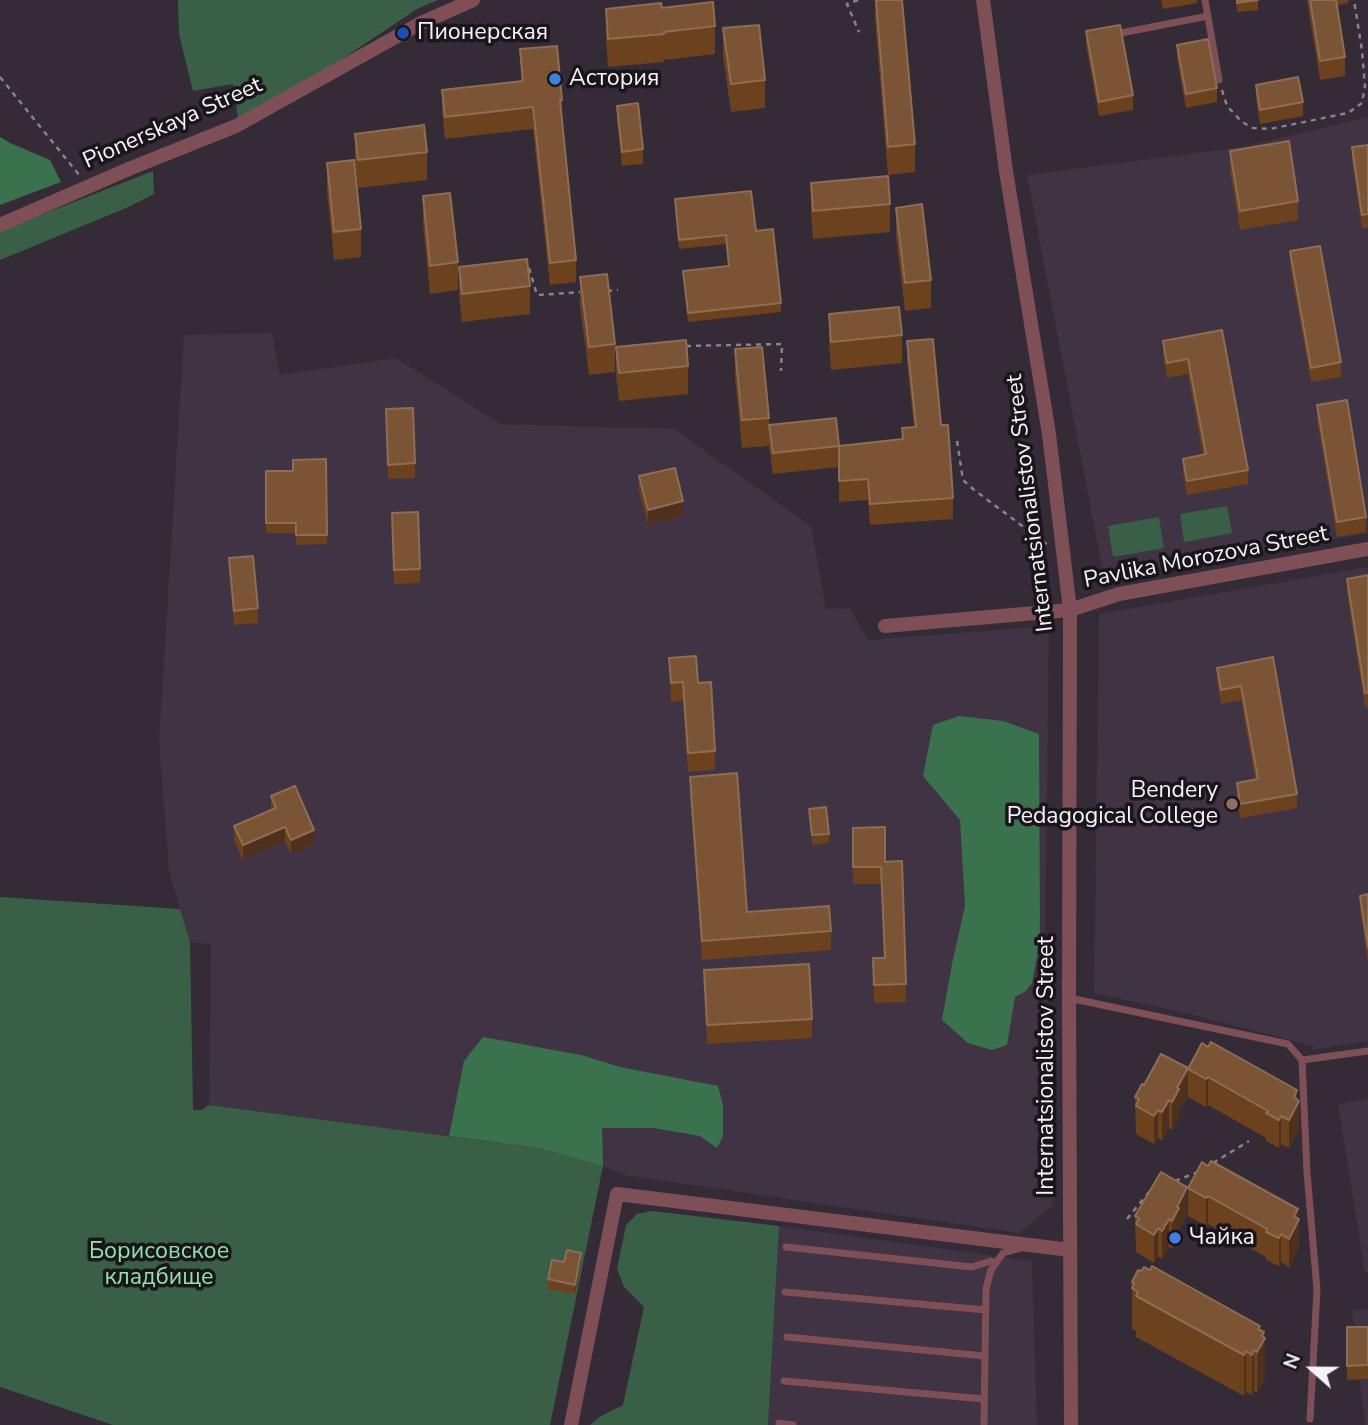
<!DOCTYPE html>
<html>
<head>
<meta charset="utf-8">
<style>
  body { margin:0 }
  #map { position:relative; width:1368px; height:1425px; overflow:hidden; background:#342b36; font-family:"Nunito Sans",sans-serif }
  canvas { display:block }
  .north { position:absolute; left:1277px; top:1334px; width:70px; height:70px; -webkit-text-stroke:5px #19151a; paint-order:stroke; rotate:291deg; font-size:19px; font-weight:700; line-height:28px; text-align:center; color:#f7f2f9 }
  .north::after { content:''; display:block; margin:auto; width:24px; height:32px; background:#f7f2f9; clip-path:polygon(50% 0,100% 100%,50% 72%,0 100%) }
</style>
</head>
<body>
<div id="map">
<canvas width="1368" height="1425"></canvas>
<div class="north">N</div>
</div>
<script>
const context = document.querySelector('canvas').getContext('2d');
context.lineJoin = 'round';
function fill(path, color) {
  context.fillStyle = color;
  context.fill(path, 'evenodd');
}
function toPath(rows) {
  const path = new Path2D();
  for (const r of rows) {
    path.moveTo(r[0], r[1]);
    for (let i = 2; i < r.length; i += 2) path.lineTo(r[i], r[i + 1]);
  }
  return path;
}
function trace(path, color, width, dash) {
  context.strokeStyle = color;
  context.lineWidth = width;
  context.lineCap = dash ? 'butt' : 'round';
  context.setLineDash(dash || []);
  context.stroke(path);
}
function drawText(font, color, halo, rows, align = 'center') {
  context.font = font + ' "Nunito Sans",sans-serif';
  context.lineWidth = 7;
  context.setLineDash([]);
  context.textBaseline = 'middle';
  context.strokeStyle = halo;
  context.fillStyle = color;
  for (const [text, x, y, turn = 0] of rows) {
    context.save();
    context.translate(x, y);
    context.rotate((+turn || 0) * Math.PI / 180);
    context.textAlign = isNaN(turn) ? turn : align;
    if (halo) context.strokeText(text, 0, 0);
    context.fillText(text, 0, 0);
    context.restore();
  }
}
const built = toPath([
  [1368,117,1368,533,1104,578,1027,175,1242,147],
  [272,333,280,375,396,358,501,424,674,429,811,526,826,609,850,608,868,640,1049,626,1045,952,1053,1205,1019,1233,624,1175,603,1166,538,1148,209,1105,211,944,190,942,169,872,159,742,184,335],
  [1368,567,1368,1041,1313,1050,1313,1046,1185,1013,1094,993,1099,614],
  [1368,1099,1368,1272,1365,1273,1338,1104],
  [779,1226,1032,1261,1037,1425,768,1425],
  [1368,1309,1368,1425,1365,1425,1352,1310]
]);
const green = toPath([
  [178,0,438,0,417,9,324,71,238,118,233,84,193,91,179,34],
  [153,171,154,194,126,208,0,260,0,231],
  [1227,506,1232,533,1184,542,1180,514],
  [1159,517,1164,548,1113,557,1108,526],
  [0,897,180,909,190,942,193,1110,202,1110,209,1105,538,1148,603,1166,550,1425,113,1425,0,1387],
  [652,1211,779,1226,768,1425,590,1425,601,1416,623,1405,644,1307,624,1287,617,1269,626,1225,637,1214]
]);
const forest = toPath([
  [0,137,10,143,50,160,61,182,0,205],
  [959,716,1003,721,1039,734,1040,940,1032,983,1026,991,1015,997,1007,1045,992,1050,968,1043,942,1020,952,964,965,906,960,820,923,776,933,725],
  [483,1037,581,1055,620,1067,718,1086,723,1105,723,1136,717,1148,700,1136,654,1128,602,1128,603,1166,538,1148,449,1136,464,1061]
]);
const path = toPath([
  [858,0,847,4,859,32],
  [0,77,80,176],
  [1222,90,1227,106,1242,122,1253,128,1270,129,1348,113,1362,103,1365,86,1362,51,1354,0],
  [529,268,537,295,583,292],
  [607,291,618,290],
  [686,346,782,344,781,371],
  [957,441,963,480,973,489,1049,546],
  [1213,1163,1249,1141],
  [1175,1181,1198,1172],
  [1127,1219,1149,1192,1153,1190]
]);
const lane = toPath([
  [1205,0,1219,80],
  [1121,33,1208,16],
  [1069,998,1288,1044,1302,1060,1307,1172,1317,1290,1310,1419],
  [1302,1060,1368,1051],
  [786,1247,972,1267,991,1261,996,1263],
  [785,1292,986,1310],
  [787,1337,985,1356],
  [784,1381,984,1399],
  [779,1423,793,1425],
  [984,1425,986,1289,991,1270,1003,1253,1021,1248]
]);
const street = toPath([
  [983,0,1006,171,1049,434,1070,610,1069,998,1071,1425],
  [0,225,131,168,236,126,419,24,473,0],
  [885,626,1070,610,1119,594,1368,549],
  [571,1425,617,1194,1070,1250]
]);
const wall = toPath([
  [875,0,902,0,915,144,915,172,888,175,875,19],
  [1161,0,1197,0,1197,3,1163,9],
  [1236,0,1258,0,1258,10,1237,12],
  [1307,0,1348,0,1348,3,1337,5,1345,57,1345,76,1320,80],
  [662,8,715,26,715,54,664,60,664,62,608,67,606,37,606,9],
  [723,28,765,80,765,108,731,112,723,56],
  [1086,31,1133,95,1133,110,1099,116,1086,45],
  [1177,45,1217,88,1217,102,1186,108,1177,59],
  [520,49,562,100,562,122,576,260,576,282,550,285,533,129,445,139,442,112,442,90,521,82],
  [1256,85,1303,102,1303,116,1260,124,1256,99],
  [617,106,643,149,643,164,622,166,617,120],
  [355,134,427,152,427,180,358,188,355,162],
  [1368,145,1368,228,1362,229,1352,161,1352,147],
  [1230,151,1298,201,1298,220,1240,230,1230,170],
  [327,163,361,229,361,257,334,260,327,191],
  [811,183,890,204,890,232,813,239,811,212],
  [423,196,458,262,458,290,430,294,423,224],
  [675,199,756,231,781,303,781,312,688,322,683,271,728,266,726,244,679,249],
  [896,208,931,280,931,308,905,311,896,236],
  [1290,251,1341,362,1341,377,1311,382,1290,266],
  [459,267,530,286,530,314,462,322,459,295],
  [580,277,615,344,615,372,589,375,580,305],
  [829,314,902,335,902,363,831,370,829,343],
  [1222,330,1248,470,1248,484,1187,495,1183,473,1183,459,1203,455,1188,374,1167,378,1163,355,1163,341],
  [907,341,941,425,953,498,953,519,870,525,868,500,839,502,839,467,773,474,769,446,742,448,735,377,735,349,769,418,769,425,839,446,902,439,902,428,914,427,907,362],
  [616,347,688,366,688,394,619,401,616,375],
  [1317,405,1366,517,1366,532,1337,537,1317,420],
  [386,409,415,463,415,478,388,479],
  [326,459,327,544,296,545,296,533,266,533,266,471,293,471],
  [639,476,683,516,648,524,639,491],
  [392,513,420,569,420,583,394,584],
  [229,558,258,608,258,623,234,625,229,572],
  [1368,575,1368,707,1365,708,1347,593,1347,579],
  [1273,657,1297,794,1297,808,1240,818,1237,797,1237,783,1255,779,1241,700,1221,704,1217,682,1217,668],
  [669,658,698,683,715,751,715,770,688,772,683,701,671,702],
  [690,777,747,912,831,931,831,950,702,960,690,796],
  [271,796,314,844,291,854,285,841,243,860,234,840,234,826,271,810],
  [809,809,829,834,829,843,812,845],
  [853,828,885,862,906,984,906,1002,874,1003,873,958,884,958,881,884,853,884],
  [1368,894,1368,962,1360,910,1360,896],
  [704,970,812,1019,812,1038,707,1044],
  [1188,1069,1297,1100,1299,1130,1289,1148,1281,1144,1279,1148,1266,1141,1266,1138,1208,1105,1206,1107,1188,1097],
  [1188,1096,1179,1111,1179,1117,1172,1130,1169,1128,1162,1140,1158,1138,1154,1144,1136,1134,1135,1097],
  [1188,1188,1298,1218,1299,1247,1289,1267,1281,1262,1279,1266,1266,1260,1266,1257,1208,1224,1206,1226,1188,1216],
  [1187,1215,1179,1230,1179,1236,1172,1249,1169,1247,1162,1259,1158,1256,1154,1263,1136,1252,1135,1216],
  [581,1262,575,1294,548,1289,548,1279],
  [1132,1282,1260,1330,1264,1338,1265,1379,1257,1393,1254,1391,1252,1395,1246,1392,1244,1396,1136,1337,1136,1331,1132,1329],
  [1347,1327,1368,1327,1368,1379,1347,1380]
]);
const shadedWall = toPath([
  [683,501,683,516,648,524,648,510],
  [285,827,285,841,243,860,243,845],
  [314,830,314,844,291,854,291,840],
  [1188,1068,1188,1096,1179,1111,1179,1117,1172,1130,1172,1102,1177,1088],
  [1208,1077,1208,1105,1206,1107,1206,1079],
  [1297,1090,1297,1104,1299,1101,1299,1130,1289,1148,1289,1120,1294,1097],
  [1169,1100,1169,1128,1162,1140,1162,1112],
  [1158,1110,1158,1138,1154,1144,1154,1116],
  [1281,1116,1281,1144,1279,1148,1279,1120],
  [1187,1187,1187,1215,1179,1230,1179,1236,1172,1249,1172,1221,1177,1207],
  [1208,1196,1208,1224,1206,1226,1206,1198],
  [1298,1209,1298,1222,1299,1219,1299,1247,1289,1267,1289,1239,1294,1216],
  [1169,1219,1169,1247,1162,1259,1162,1231],
  [1158,1228,1158,1256,1154,1263,1154,1235],
  [1281,1234,1281,1262,1279,1266,1279,1238],
  [581,1253,581,1262,575,1294,575,1285],
  [1260,1326,1260,1347,1262,1336,1264,1332,1264,1340,1265,1338,1265,1379,1257,1393,1258,1329],
  [1254,1350,1254,1391,1252,1395,1252,1355],
  [1246,1351,1246,1392,1244,1396,1244,1355]
]);
const building = toPath([
  [876,0,902,0,915,144,888,147,876,0],
  [1237,0,1258,0,1237,3,1237,0],
  [1310,0,1336,0,1345,57,1320,61,1310,0],
  [713,2,715,26,664,32,664,34,608,39,606,9,661,3,662,8,713,2],
  [759,25,765,80,731,84,723,28,759,25],
  [1120,25,1133,95,1099,102,1086,31,1120,25],
  [1208,39,1217,88,1186,94,1177,45,1208,39],
  [557,46,562,100,560,100,576,260,550,263,533,107,445,117,442,90,523,81,520,49,557,46],
  [1298,77,1303,102,1260,110,1256,85,1298,77],
  [638,103,643,149,622,152,617,106,638,103],
  [424,125,427,152,358,160,355,134,424,125],
  [1289,141,1298,201,1240,211,1230,151,1289,141],
  [1368,145,1368,214,1362,215,1352,147,1368,145],
  [354,160,361,229,334,232,327,163,354,160],
  [888,176,890,204,813,211,811,183,888,176],
  [751,191,756,231,773,229,781,303,688,313,683,271,729,266,726,235,679,240,675,199,751,191],
  [450,193,458,262,430,266,423,196,450,193],
  [922,204,931,280,905,283,896,208,922,204],
  [1320,246,1341,362,1311,368,1290,251,1320,246],
  [527,259,530,286,462,294,459,267,527,259],
  [607,274,615,344,589,347,580,277,607,274],
  [899,307,902,335,831,342,829,314,899,307],
  [1222,330,1248,470,1187,481,1183,459,1206,454,1188,359,1167,363,1163,341,1222,330],
  [933,339,941,425,948,425,953,498,870,504,868,479,839,481,839,446,903,439,902,428,916,427,907,341,933,339],
  [686,340,688,366,619,373,616,347,686,340],
  [762,347,769,418,742,420,735,349,762,347],
  [1347,400,1366,517,1337,522,1317,405,1347,400],
  [413,408,415,463,388,465,386,409,413,408],
  [836,418,839,446,773,453,769,425,836,418],
  [326,459,327,535,296,535,296,523,266,523,266,471,293,471,293,460,326,459],
  [675,468,683,501,648,510,639,476,675,468],
  [418,512,420,569,394,570,392,513,418,512],
  [253,556,258,608,234,611,229,558,253,556],
  [1368,575,1368,693,1365,693,1347,579,1368,575],
  [696,656,698,683,711,682,715,751,688,753,683,682,671,683,669,658,696,656],
  [1273,657,1297,794,1240,804,1237,783,1258,779,1241,686,1221,690,1217,668,1273,657],
  [737,773,747,912,829,906,831,931,702,941,690,777,737,773],
  [295,786,314,830,291,840,285,827,243,845,234,826,276,808,271,796,295,786],
  [826,807,829,834,812,835,809,809,826,807],
  [885,827,885,862,902,861,906,984,874,985,873,958,885,958,881,867,853,867,853,828,885,827],
  [1368,894,1368,947,1360,896,1368,894],
  [809,964,812,1019,707,1025,704,970,809,964],
  [1211,1042,1297,1090,1294,1097,1299,1101,1289,1120,1281,1116,1279,1120,1266,1113,1268,1111,1208,1077,1206,1079,1188,1069,1202,1043,1208,1047,1211,1042],
  [1161,1054,1188,1068,1177,1088,1179,1089,1172,1102,1169,1100,1162,1112,1158,1110,1154,1116,1136,1106,1139,1099,1135,1097,1142,1084,1144,1085,1161,1054],
  [1211,1161,1298,1209,1294,1216,1299,1219,1289,1239,1281,1234,1279,1238,1266,1232,1267,1229,1208,1196,1206,1198,1188,1188,1202,1162,1208,1166,1211,1161],
  [1161,1172,1187,1187,1177,1207,1179,1208,1172,1221,1169,1219,1162,1231,1158,1228,1154,1235,1136,1224,1139,1218,1135,1216,1161,1172],
  [567,1250,581,1253,575,1285,548,1279,552,1260,564,1262,567,1250],
  [1152,1266,1260,1326,1258,1329,1264,1332,1262,1336,1265,1338,1257,1352,1254,1350,1252,1355,1246,1351,1244,1355,1136,1296,1138,1292,1132,1288,1134,1284,1132,1282,1138,1270,1141,1271,1144,1267,1150,1270,1152,1266],
  [1347,1327,1368,1327,1368,1365,1347,1366,1347,1327]
]);
const markers = [
  [403,33,7,"#1a4fb4"],
  [555,79,7,"#3f7fe0"],
  [1232,804,7,"#8d6e63"],
  [1175,1238,7,"#3f7fe0"]
];
const poiNames = [
  ["Пионерская",417,33],
  ["Астория",569,79],
  ["Bendery",1218,791,"right"],
  ["Pedagogical College",1218,817,"right"],
  ["Чайка",1189,1238]
];
const streetNames = [
  ["Pionerskaya Street",173,124,-24],
  ["Internatsionalistov Street",1031,503,-97],
  ["Pavlika Morozova Street",1206,558,-11],
  ["Internatsionalistov Street",1047,1066,-90]
];
const parkNames = [
  ["Борисовское",159,1252],
  ["кладбище",159,1278]
];
fill(built, '#403343');
fill(green, '#396046');
fill(forest, '#3b724e');
trace(path, '#89818b', 2.5, [5, 5]);
trace(lane, '#7e4f57', 7);
trace(street, '#7e4f57', 14);
fill(wall, '#6c411e');
fill(shadedWall, '#4f301d');
fill(building, '#7a5435');
trace(building, '#8e6d54', 2);
for (const [x, y, r, color] of markers) {
  const dot = new Path2D();
  dot.arc(x, y, r, 0, 2 * Math.PI);
  context.fillStyle = color;
  context.fill(dot);
  trace(dot, '#19151a', 2.5);
}
drawText('23px', '#f7f2f9', '#19151a', poiNames, 'left');
drawText('23px', '#f7f2f9', '#19151a', streetNames);
drawText('23px', '#91e3ac', '#19151a', parkNames);
</script>
</body>
</html>
